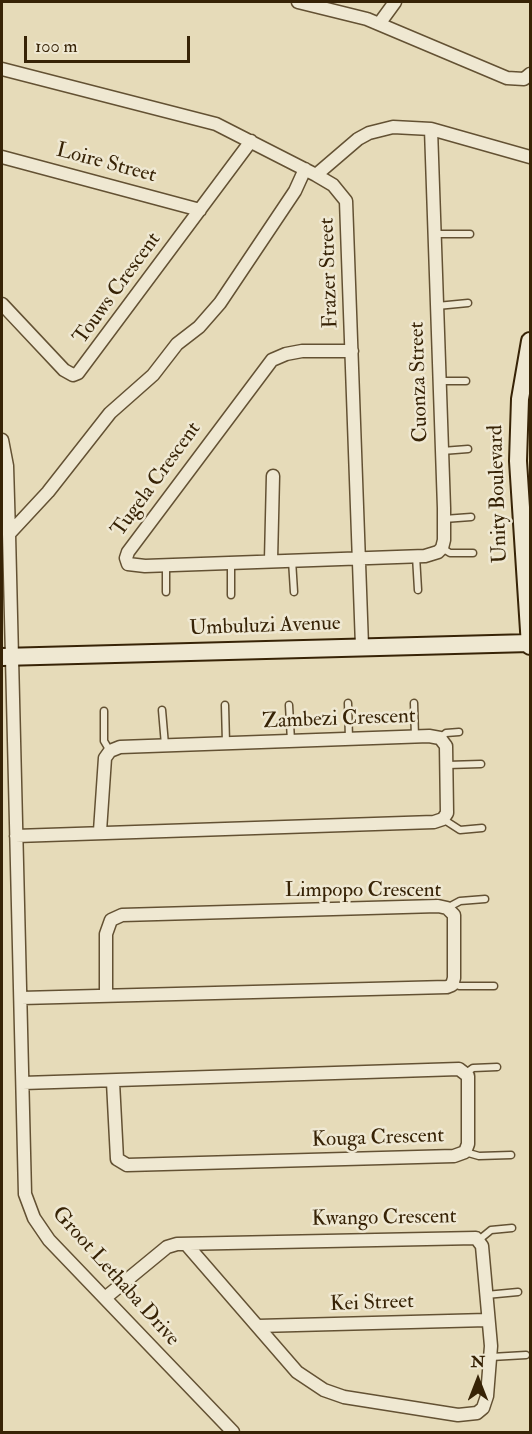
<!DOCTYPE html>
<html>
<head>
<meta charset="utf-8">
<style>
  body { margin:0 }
  #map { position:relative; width:532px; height:1434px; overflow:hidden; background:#e6dbb9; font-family:"IM FELL Double Pica",serif }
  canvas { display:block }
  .frame { position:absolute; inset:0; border:3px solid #372306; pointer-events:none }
  .north { position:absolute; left:448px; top:1350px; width:60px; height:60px; -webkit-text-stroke:4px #efe8d2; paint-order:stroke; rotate:0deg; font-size:16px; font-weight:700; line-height:24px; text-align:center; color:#372306 }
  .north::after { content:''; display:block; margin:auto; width:21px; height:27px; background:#372306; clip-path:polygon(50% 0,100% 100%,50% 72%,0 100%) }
  .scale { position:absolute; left:24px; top:36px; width:166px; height:27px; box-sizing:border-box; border:3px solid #372306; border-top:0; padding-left:8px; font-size:18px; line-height:21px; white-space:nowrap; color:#372306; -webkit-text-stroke:4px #efe8d2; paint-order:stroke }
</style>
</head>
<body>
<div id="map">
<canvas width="532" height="1434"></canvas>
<div class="frame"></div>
<div class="north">N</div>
<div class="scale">100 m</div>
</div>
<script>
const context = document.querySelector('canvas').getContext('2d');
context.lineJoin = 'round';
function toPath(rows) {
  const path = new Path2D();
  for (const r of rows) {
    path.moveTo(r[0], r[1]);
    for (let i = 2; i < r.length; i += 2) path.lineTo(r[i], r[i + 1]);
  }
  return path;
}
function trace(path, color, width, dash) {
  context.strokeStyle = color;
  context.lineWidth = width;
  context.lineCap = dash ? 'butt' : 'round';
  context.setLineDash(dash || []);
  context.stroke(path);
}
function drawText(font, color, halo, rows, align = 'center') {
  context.font = font + ' "IM FELL Double Pica",serif';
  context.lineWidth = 5;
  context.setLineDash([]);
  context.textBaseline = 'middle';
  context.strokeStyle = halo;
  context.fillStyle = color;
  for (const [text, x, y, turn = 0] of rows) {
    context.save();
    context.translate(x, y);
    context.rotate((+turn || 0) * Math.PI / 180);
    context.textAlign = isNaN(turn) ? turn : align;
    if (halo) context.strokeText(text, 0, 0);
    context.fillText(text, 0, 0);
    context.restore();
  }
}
const lane = toPath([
  [435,234,470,234],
  [437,306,468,303],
  [440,381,466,381],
  [442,451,468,449],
  [444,519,471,517],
  [442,548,450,553,473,553],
  [416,556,418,590],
  [292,560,294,592],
  [231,562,231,595],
  [166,565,166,592],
  [348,703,349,739],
  [414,703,415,737],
  [225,705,226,743],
  [289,705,291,741],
  [162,710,165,745],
  [104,711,104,741,110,751],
  [440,738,446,733,459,732],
  [447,765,481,764],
  [443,819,460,830,482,828],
  [447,908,460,901,485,899],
  [454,983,459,986,494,986],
  [466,1073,473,1068,497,1067],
  [465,1152,479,1156,511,1155],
  [480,1239,491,1230,512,1228],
  [486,1295,518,1292],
  [491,1357,526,1355]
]);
const street = toPath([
  [298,2,367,19,507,78,524,79,530,74],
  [379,24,395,2],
  [2,69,216,124,316,175,333,185,346,201,362,646],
  [2,157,200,210],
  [316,175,358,139,369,133,393,127,431,129,530,157],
  [2,304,64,370,73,375,78,373,251,141],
  [352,351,302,351,286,354,272,360,128,552,126,558,128,564,145,566,425,556,438,552,442,548,444,540,444,508,431,129],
  [2,440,7,466,9,534,25,1194,34,1218,49,1240,233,1432],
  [9,534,48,492,110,413,153,375,177,344,199,327,220,303,295,191,305,169],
  [271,560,273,476],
  [16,836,434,822,443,819,447,813,446,746,440,738,429,736,120,747,110,751,105,758,100,831],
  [21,998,447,987,452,985,454,978,454,915,447,908,438,906,122,915,111,920,106,934,106,996],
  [23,1083,459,1069,468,1076,468,1144,465,1152,454,1156,127,1165,117,1159,113,1082],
  [105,1298,167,1247,177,1244,476,1238,482,1246,491,1346,487,1396,483,1408,477,1413,458,1415,344,1397,324,1390,297,1372,186,1244],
  [258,1326,487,1320]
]);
const secondary = toPath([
  [530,341,520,399,518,461,530,646],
  [2,657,530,643]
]);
const streetNames = [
  ["Loire Street",106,164,15],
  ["Frazer Street",330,273,-92],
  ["Touws Crescent",118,289,-54],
  ["Cuonza Street",420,382,-92],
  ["Tugela Crescent",157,480,-54],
  ["Unity Boulevard",499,494,-92],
  ["Umbuluzi Avenue",265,627,-2],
  ["Zambezi Crescent",339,720,-2],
  ["Limpopo Crescent",363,891],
  ["Kouga Crescent",378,1139,-2],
  ["Kwango Crescent",384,1219,-1],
  ["Groot Lethaba Drive",115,1277,48],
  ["Kei Street",372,1304,-2]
];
trace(lane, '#635133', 9);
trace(street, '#635133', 15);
trace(secondary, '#372306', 20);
trace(lane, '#efe8d2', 6);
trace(street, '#efe8d2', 12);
trace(secondary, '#efe8d2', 16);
drawText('21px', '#372306', '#efe8d2', streetNames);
</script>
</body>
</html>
